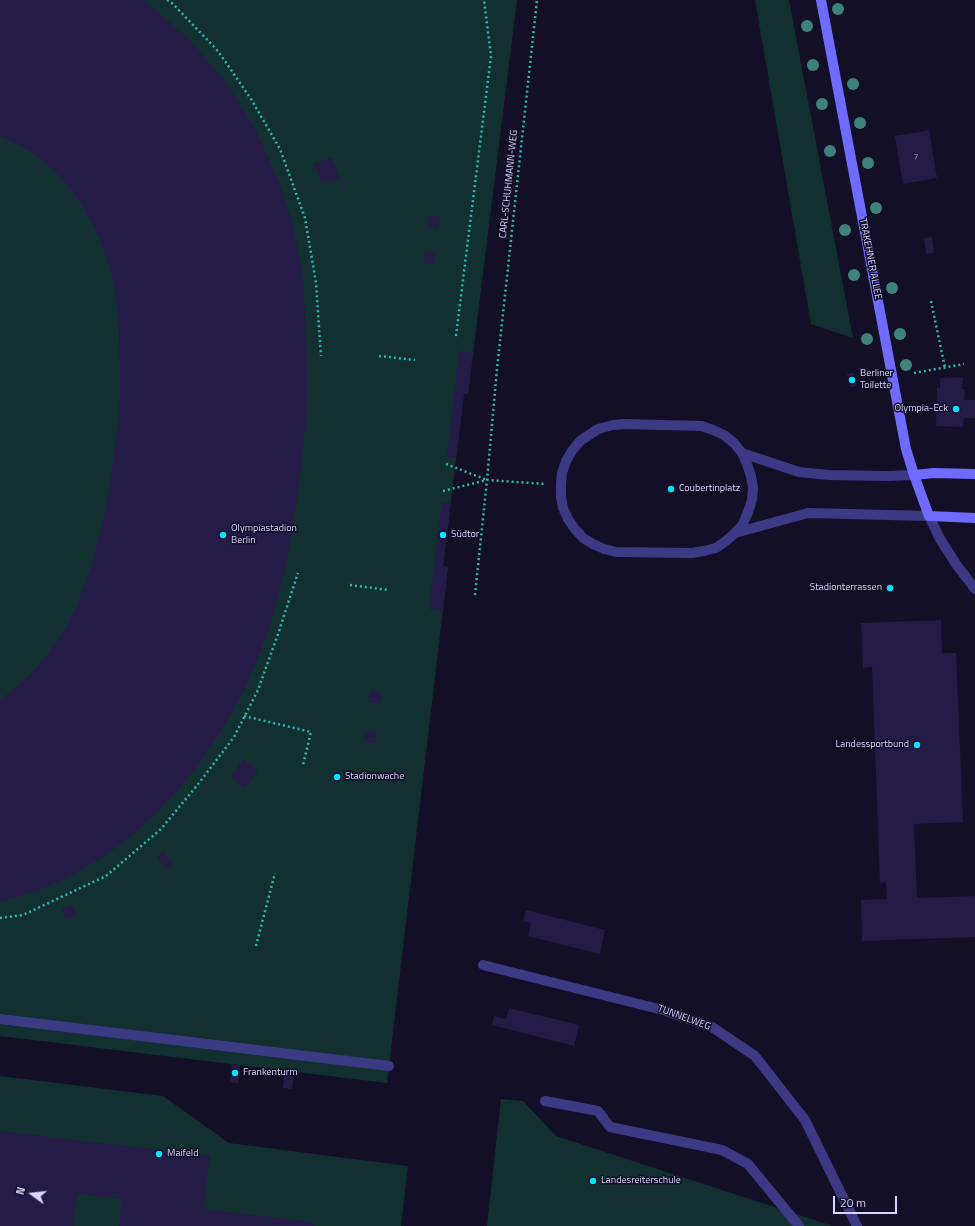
<!DOCTYPE html>
<html>
<head>
<meta charset="utf-8">
<style>
  body { margin:0 }
  #map { position:relative; width:975px; height:1226px; overflow:hidden; background:#130f26; font-family:"Titillium Web",sans-serif }
  canvas { display:block }
  .north { position:absolute; left:12px; top:1174px; width:40px; height:40px; -webkit-text-stroke:3px #130f26; paint-order:stroke; rotate:285deg; font-size:11px; font-weight:700; line-height:16px; text-align:center; color:#d9d4ff }
  .north::after { content:''; display:block; margin:auto; width:14px; height:18px; background:#d9d4ff; clip-path:polygon(50% 0,100% 100%,50% 72%,0 100%) }
  .scale { position:absolute; left:833px; top:1196px; width:64px; height:18px; box-sizing:border-box; border:2px solid #d9d4ff; border-top:0; padding-left:5px; font-size:12px; line-height:14px; white-space:nowrap; color:#d9d4ff; -webkit-text-stroke:3px #130f26; paint-order:stroke }
</style>
</head>
<body>
<div id="map">
<canvas width="975" height="1226"></canvas>
<div class="north">N</div>
<div class="scale">20 m</div>
</div>
<script>
const context = document.querySelector('canvas').getContext('2d');
context.lineJoin = 'round';
function fill(path, color) {
  context.fillStyle = color;
  context.fill(path, 'evenodd');
}
function toPath(rows) {
  const path = new Path2D();
  for (const r of rows) {
    path.moveTo(r[0], r[1]);
    for (let i = 2; i < r.length; i += 2) path.lineTo(r[i], r[i + 1]);
  }
  return path;
}
function trace(path, color, width, dash) {
  context.strokeStyle = color;
  context.lineWidth = width;
  context.lineCap = dash ? 'butt' : 'round';
  context.setLineDash(dash || []);
  context.stroke(path);
}
function drawText(font, color, halo, rows, align = 'center') {
  context.font = font + ' "Titillium Web",sans-serif';
  context.lineWidth = 3;
  context.setLineDash([]);
  context.textBaseline = 'middle';
  context.strokeStyle = halo;
  context.fillStyle = color;
  for (const [text, x, y, turn = 0] of rows) {
    context.save();
    context.translate(x, y);
    context.rotate((+turn || 0) * Math.PI / 180);
    context.textAlign = isNaN(turn) ? turn : align;
    if (halo) context.strokeText(text, 0, 0);
    context.fillText(text, 0, 0);
    context.restore();
  }
}
const green = toPath([
  [0,0,517,0,468,394,464,394,443,566,448,567,387,1083,0,1036],
  [755,0,789,0,853,338,811,324],
  [0,1076,163,1096,229,1143,408,1166,401,1226,0,1226],
  [501,1099,523,1101,556,1136,833,1226,487,1226]
]);
const building = toPath([
  [0,0,144,0,188,38,224,80,254,126,279,183,292,221,303,279,307,356,307,410,299,485,289,549,285,571,269,628,259,655,249,680,227,722,202,760,178,790,152,817,125,841,105,856,68,877,34,892,0,902,0,700,20,684,40,664,60,638,76,608,85,584,94,557,107,504,116,439,120,398,120,375,119,333,117,307,113,281,108,261,96,231,80,202,62,178,37,155,17,144,0,137],
  [929,130,937,178,903,184,895,136],
  [332,157,340,178,322,184,314,164],
  [429,215,440,217,438,228,427,226],
  [932,237,934,253,926,254,924,238],
  [425,251,436,253,434,264,423,263],
  [459,351,473,353,468,394,464,394,456,458,447,457],
  [853,373,856,386,850,387,847,374],
  [963,377,962,389,965,389,964,400,975,400,975,418,964,418,963,427,936,426,937,388,940,388,940,378],
  [442,502,451,503,443,567,448,567,443,611,429,609],
  [941,620,942,653,956,653,963,822,914,824,917,898,975,896,975,937,862,941,861,900,887,899,886,882,880,883,872,667,863,668,861,623],
  [370,691,381,692,380,703,368,702],
  [365,731,377,732,375,743,364,742],
  [243,759,258,770,245,788,230,777],
  [163,852,174,864,167,870,157,857],
  [72,905,77,915,66,920,62,909],
  [526,910,605,930,600,954,528,936,531,923,523,921],
  [509,1008,579,1025,574,1046,492,1025,494,1016,506,1019],
  [232,1064,240,1065,238,1083,230,1082],
  [285,1071,294,1072,292,1089,283,1088],
  [0,1131,210,1156,203,1209,313,1222,313,1226,119,1226,122,1199,77,1194,73,1226,0,1226]
]);
const path = toPath([
  [167,0,172,3,218,51,251,99,280,149,305,218,316,283,321,356],
  [931,301,945,368],
  [456,336,491,56,484,0],
  [379,356,415,360],
  [914,373,964,364],
  [446,464,487,480],
  [443,491,487,480,546,484],
  [350,585,388,590],
  [475,595,487,480,497,369,537,0],
  [244,716,311,732,303,765],
  [0,918,23,915,106,876,161,829,199,783,234,737,258,690,278,634,298,573],
  [256,946,275,873]
]);
const service = toPath([
  [483,965,663,1010,712,1027,755,1056,805,1120,857,1226],
  [0,1019,389,1066],
  [545,1101,598,1111,610,1127,722,1150,748,1164,799,1226]
]);
const minor = toPath([
  [742,453,747,464,751,476,753,488,752,500,748,512,743,524,735,533,726,541,716,548,704,551,692,553,616,552,604,549,593,544,583,538,575,529,568,519,563,508,561,496,561,484,562,473,566,461,572,451,580,441,598,429,613,425,625,424,702,426,713,430,724,435,734,443,742,453,799,472,829,475,887,476,914,475],
  [735,533,808,513,929,516]
]);
const tertiary = toPath([
  [929,516,940,539,956,564,975,589]
]);
const secondary = toPath([
  [821,0,906,449,914,475,929,516,975,518],
  [914,475,934,473,975,474]
]);
const trees = [
  [838,9],
  [807,26],
  [813,65],
  [853,84],
  [822,104],
  [860,123],
  [830,151],
  [868,163],
  [876,208],
  [845,230],
  [854,275],
  [892,288],
  [900,334],
  [867,339],
  [906,365]
];
const markers = [
  [852,380,4,"#00e5ff"],
  [956,409,4,"#00e5ff"],
  [671,489,4,"#00e5ff"],
  [223,535,4,"#00e5ff"],
  [443,535,4,"#00e5ff"],
  [890,588,4,"#00e5ff"],
  [917,745,4,"#00e5ff"],
  [337,777,4,"#00e5ff"],
  [235,1073,4,"#00e5ff"],
  [159,1154,4,"#00e5ff"],
  [593,1181,4,"#00e5ff"]
];
const numberNames = [
  ["7",916,157]
];
const streetNames = [
  ["CARL-SCHUHMANN-WEG",509,184,-84],
  ["TRAKEHNER ALLEE",870,259,79],
  ["TUNNELWEG",684,1018,20]
];
const poiNames = [
  ["Berliner",860,374],
  ["Toilette",860,386],
  ["Olympia-Eck",948,409,"right"],
  ["Coubertinplatz",679,489],
  ["Olympiastadion",231,529],
  ["Berlin",231,541],
  ["Südtor",451,535],
  ["Stadionterrassen",882,588,"right"],
  ["Landessportbund",909,745,"right"],
  ["Stadionwache",345,777],
  ["Frankenturm",243,1073],
  ["Maifeld",167,1154],
  ["Landesreiterschule",601,1181]
];
fill(green, '#12302f');
fill(building, '#241b47');
trace(path, '#2fb8b0', 2.5, [2, 3]);
trace(service, '#3d3a85', 10);
trace(minor, '#3d3a85', 10);
trace(tertiary, '#3d3a85', 10);
trace(secondary, '#6f6bff', 10);
context.fillStyle = '#3d827b';
for (const [x, y] of trees) {
  context.beginPath();
  context.arc(x, y, 6, 0, 2 * Math.PI);
  context.fill();
}
for (const [x, y, r, color] of markers) {
  const dot = new Path2D();
  dot.arc(x, y, r, 0, 2 * Math.PI);
  context.fillStyle = color;
  context.fill(dot);
  trace(dot, '#130f26', 1.5);
}
drawText('8px', '#aca6d1', null, numberNames);
drawText('10px', '#d9d4ff', '#130f26', streetNames);
drawText('10px', '#d9d4ff', '#130f26', poiNames, 'left');
</script>
</body>
</html>
